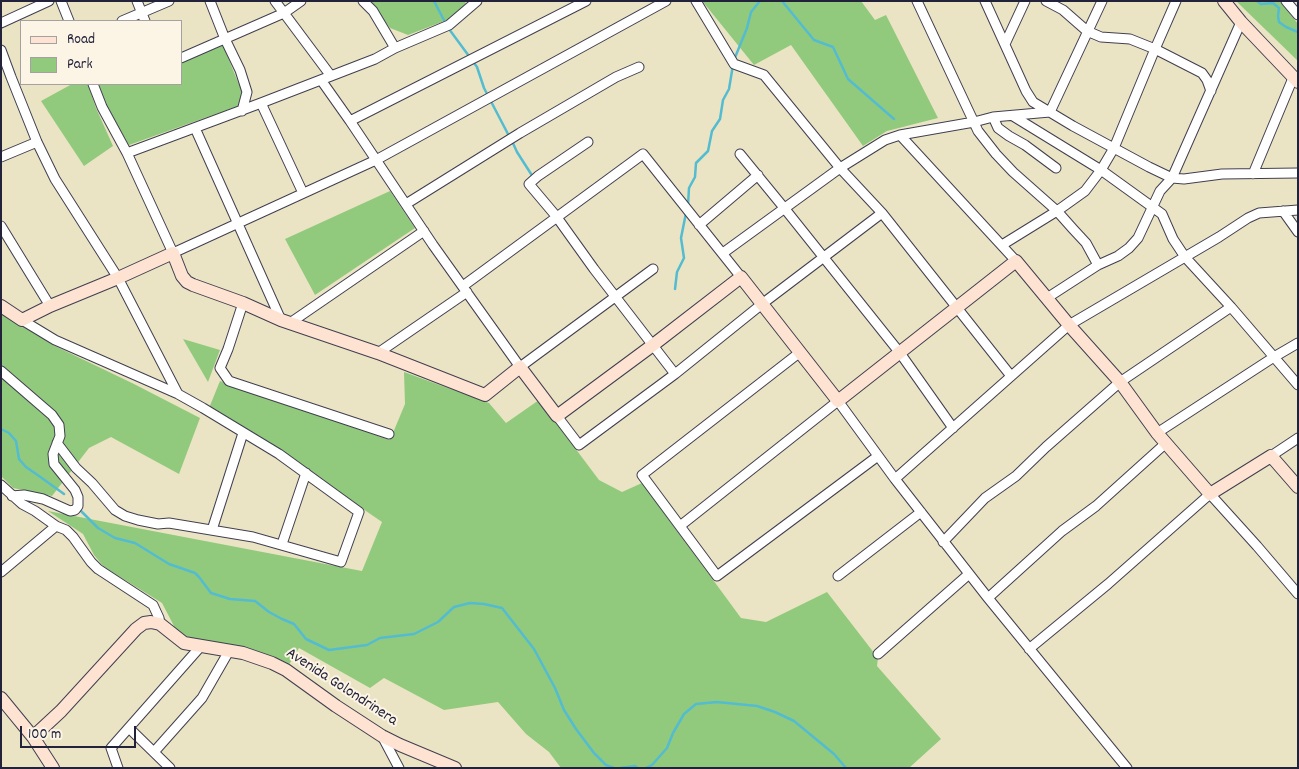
<!DOCTYPE html>
<html>
<head>
<meta charset="utf-8">
<style>
  body { margin:0 }
  #map { position:relative; width:1299px; height:769px; overflow:hidden; background:#ebe4c4; font-family:Dekko,sans-serif }
  canvas { display:block }
  .frame { position:absolute; inset:0; border:2px solid #22223b; pointer-events:none }
  .legend { position:absolute; left:20px; top:20px; width:162px; height:65px; box-sizing:border-box; background:#fcf5e5; border:1px solid #a5a1a1; margin:0; padding:6px 9px; list-style:none; font-size:15px; color:#22223b }
  .legend li { display:flex; align-items:center; gap:10px; height:25px }
  .legend b { width:25px; border:1px solid #a5a1a1 }
  .scale { position:absolute; left:20px; top:726px; width:116px; height:22px; box-sizing:border-box; border:2px solid #22223b; border-top:0; padding-left:6px; font-size:15px; line-height:18px; white-space:nowrap; color:#22223b; -webkit-text-stroke:4px #fcf5e5; paint-order:stroke }
</style>
</head>
<body>
<div id="map">
<canvas width="1299" height="769"></canvas>
<div class="frame"></div>
<ul class="legend">
<li><b style="height:6px;background:#fee3d2"></b>Road</li>
<li><b style="height:14px;background:#92ca7d"></b>Park</li>
</ul>
<div class="scale">100 m</div>
</div>
<script>
const context = document.querySelector('canvas').getContext('2d');
context.lineJoin = 'round';
function fill(path, color) {
  context.fillStyle = color;
  context.fill(path, 'evenodd');
}
function toPath(rows) {
  const path = new Path2D();
  for (const r of rows) {
    path.moveTo(r[0], r[1]);
    for (let i = 2; i < r.length; i += 2) path.lineTo(r[i], r[i + 1]);
  }
  return path;
}
function trace(path, color, width, dash) {
  context.strokeStyle = color;
  context.lineWidth = width;
  context.lineCap = dash ? 'butt' : 'round';
  context.setLineDash(dash || []);
  context.stroke(path);
}
function drawText(font, color, halo, rows, align = 'center') {
  context.font = font + ' Dekko,sans-serif';
  context.lineWidth = 4;
  context.setLineDash([]);
  context.textBaseline = 'middle';
  context.strokeStyle = halo;
  context.fillStyle = color;
  for (const [text, x, y, turn = 0] of rows) {
    context.save();
    context.translate(x, y);
    context.rotate((+turn || 0) * Math.PI / 180);
    context.textAlign = isNaN(turn) ? turn : align;
    if (halo) context.strokeText(text, 0, 0);
    context.fillText(text, 0, 0);
    context.restore();
  }
}
const green = toPath([
  [370,1,464,1,468,5,447,20,408,35,390,28],
  [705,1,861,1,875,20,886,15,938,118,887,131,863,146,791,45,754,65,703,2],
  [1236,1,1281,1,1298,24,1298,61],
  [223,45,242,92,238,106,129,145,106,105,99,85,102,84,181,84,181,63],
  [72,84,88,84,96,108,113,146,84,166,41,101],
  [390,191,415,228,315,295,285,239],
  [1,312,55,346,134,384,200,418,179,474,111,437,89,448,52,496,13,488,1,476],
  [183,339,220,350,208,382],
  [404,372,489,403,506,423,539,400,599,480,622,492,642,483,741,618,766,622,827,592,878,658,877,666,941,739,909,768,561,768,549,752,526,734,498,702,444,710,384,678,370,688,299,648,287,668,187,638,175,628,162,603,104,567,94,555,83,534,48,511,362,571,382,522,273,447,209,408,220,381,390,440,405,404]
]);
const stream = toPath([
  [434,1,446,24],
  [782,1,814,40,833,47,848,79,894,119],
  [1257,1,1261,4,1273,3,1279,8,1278,16,1279,22,1286,27,1298,32],
  [449,29,477,67,484,88,509,136],
  [734,60,747,28,751,12,760,1],
  [512,141,517,152,533,177],
  [688,205,689,188,695,177,696,163,708,151,712,131,720,119,723,100,729,89,733,65],
  [675,289,677,272,684,258,681,238,686,213],
  [1,429,9,433,16,441,19,459,26,467,39,476,64,494],
  [81,511,98,528,115,538,135,543,169,564,195,573,199,577,211,593,230,599,255,601,269,612,282,619,294,624,306,639,329,650,367,645,380,638,414,634,438,622,454,607,470,603,484,604,502,608,534,649,555,688,564,710,576,729,594,753,606,765,614,768],
  [620,768,635,766,638,768],
  [646,768,652,765,667,748,673,733,684,714,696,704,717,702,757,706,775,712,794,721,834,754,846,768]
]);
const street = toPath([
  [61,1,69,21],
  [137,1,145,21],
  [210,1,225,39,240,70,247,92,242,111],
  [275,1,331,76],
  [363,1,373,11,395,48],
  [696,1,734,64,764,75,840,168,882,213,1011,376],
  [917,1,978,131,996,154,1013,172,1057,211,1073,229,1086,243,1098,265],
  [985,1,1026,91,1033,102,1073,126,1149,167,1172,178,1184,179,1222,174,1298,173],
  [1046,1,1063,10,1087,31,1101,37,1130,39,1155,49,1202,73,1207,80,1211,91],
  [1286,1,1298,15],
  [122,21,169,1],
  [1,23,49,1],
  [1005,44,1025,1],
  [1,50,11,77,37,142,55,179,118,278,178,394],
  [181,58,284,13,301,1],
  [321,80,350,121,433,245,520,367,653,269],
  [93,84,102,107,127,153,173,253,376,160,666,1],
  [261,103,303,193],
  [1013,116,1101,170,1162,214,1173,239,1185,257,1231,307,1298,385],
  [993,117,998,128,1009,136,1025,145,1056,168],
  [350,121,586,1],
  [195,128,281,320],
  [900,135,1016,261],
  [588,142,538,176,529,184,556,216,594,269,675,374],
  [127,153,261,103,375,59,395,48,449,25,477,1],
  [740,154,785,209,900,353,953,428],
  [1,157,37,142],
  [1253,174,1293,78],
  [406,204,520,133,616,77,639,67],
  [1283,211,1298,232],
  [699,225,758,175],
  [1,226,50,306],
  [1002,245,1057,211,1085,191,1101,170,1114,148,1155,49,1176,1],
  [723,253,840,168,885,140,900,135,974,122,993,117,1050,112,1102,1],
  [463,286,643,154,741,277],
  [1047,298,1098,265,1118,256,1129,248,1138,238,1160,191,1172,178,1241,22],
  [243,303,228,349,220,368,229,381,389,434],
  [22,320,55,340,178,394,203,408,279,454,359,512,341,562,253,537,169,523,158,524,138,520,125,516,115,510,92,483,76,468,57,443],
  [290,323,424,231],
  [378,353,467,292],
  [799,353,642,475,717,576,878,456],
  [1,371,52,415,59,425,60,436,53,454,54,464,75,490,78,497,78,506,75,510,70,511,43,499,24,495,12,496],
  [557,416,579,445,675,374,762,304,882,213],
  [1157,433,1274,357,1298,343],
  [1271,456,1298,438],
  [895,479,1069,325,1219,237,1248,218,1259,213,1298,210],
  [1,485,22,504,35,511,56,526,66,530,73,537,91,562,98,569,153,605,159,618,160,624],
  [680,526,838,401,895,479,988,598,1127,768],
  [212,530,243,433],
  [943,542,985,498,1016,476,1046,447,1120,382,1231,307],
  [282,544,306,473],
  [1,572,56,526],
  [838,576,921,512],
  [988,598,1062,531,1096,506,1166,443],
  [1029,649,1108,584,1210,494,1257,546,1298,594],
  [878,654,969,574],
  [129,728,170,768],
  [382,736,399,768],
  [154,752,202,698,229,651],
  [118,768,111,748,201,646]
]);
const secondary = toPath([
  [1224,1,1241,22,1298,82],
  [1,306,22,320,50,306,118,278,173,253,182,276,187,282,193,285,243,303,281,320,378,353,485,395,520,367,557,416,653,345,741,277,838,401,1016,261,1069,325,1120,382,1157,433,1210,494,1271,456,1298,487],
  [1,698,33,737,53,768],
  [33,737,61,711,136,629,144,623,151,622,160,624,184,643,243,653,272,663,286,670,336,706,382,736,400,745,455,768]
]);
const streetNames = [
  ["Avenida Golondrinera",341,688,33]
];
fill(green, '#92ca7d');
trace(stream, '#53bcd0', 2.5);
trace(street, '#403f50', 11);
trace(secondary, '#403f50', 14);
trace(street, '#fff', 9);
trace(secondary, '#fee3d2', 12);
drawText('16px', '#22223b', '#fcf5e5', streetNames);
</script>
</body>
</html>
